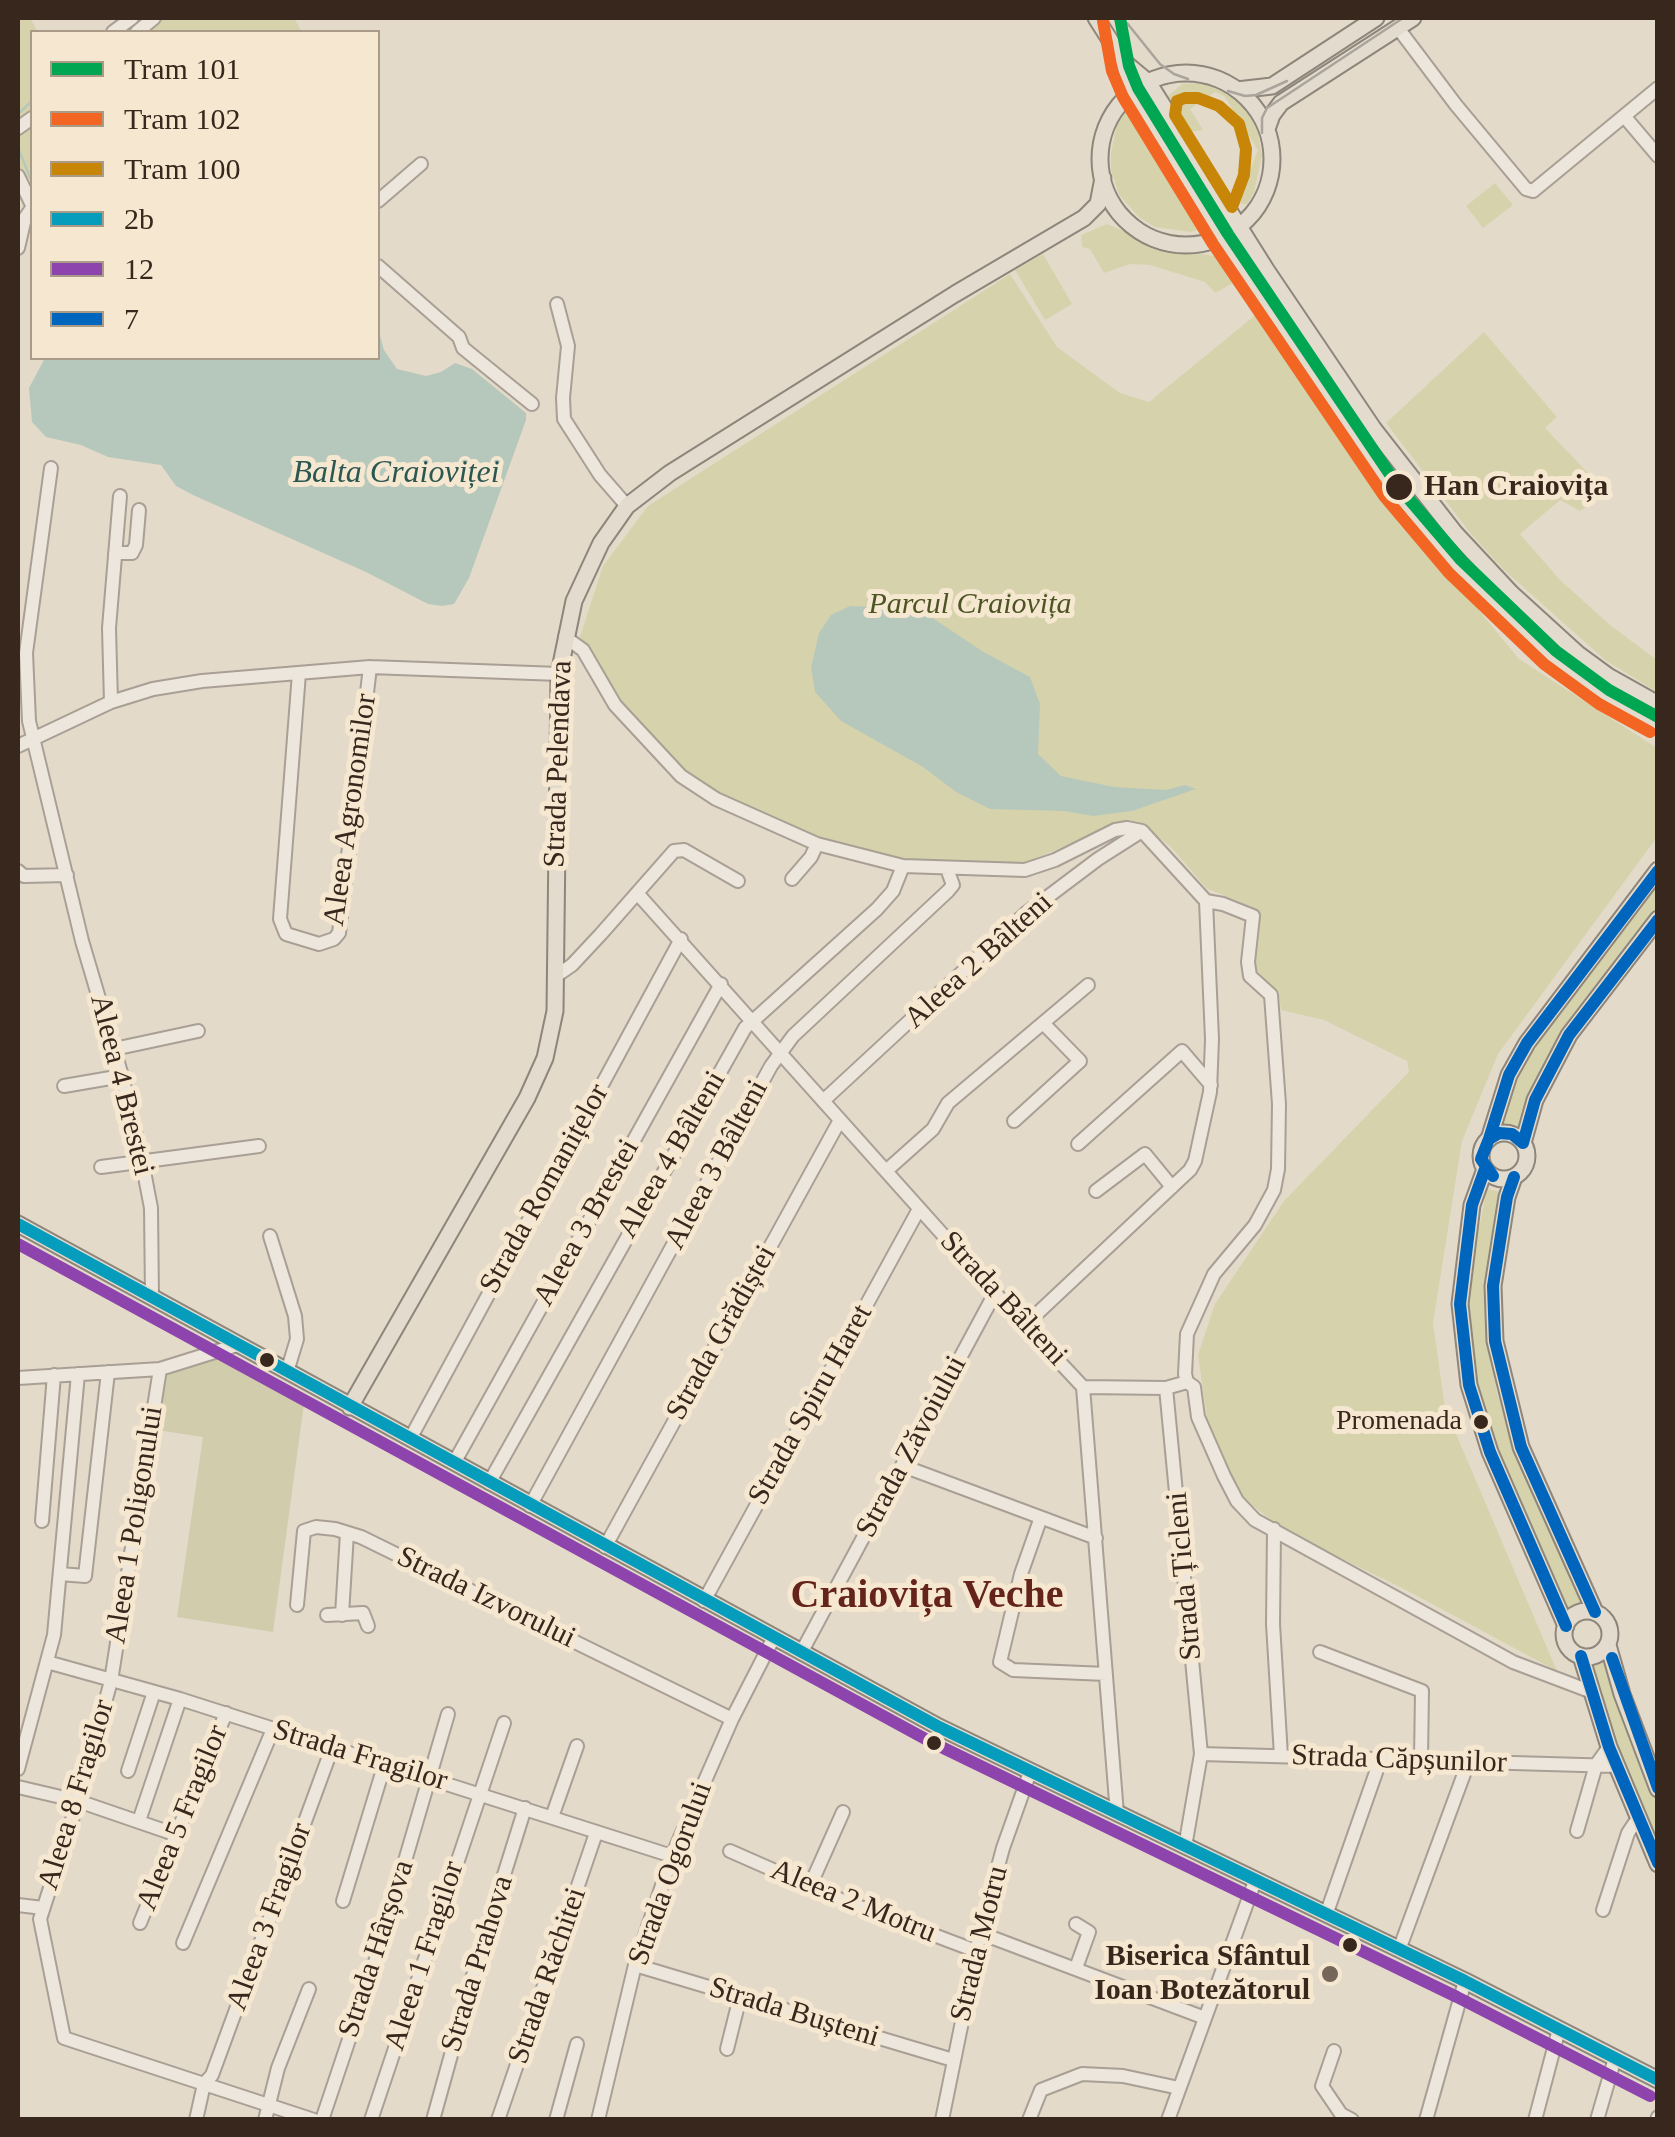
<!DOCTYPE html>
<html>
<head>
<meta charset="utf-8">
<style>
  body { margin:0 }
  #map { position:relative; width:1675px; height:2137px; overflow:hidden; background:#e4daca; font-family:Georgia,serif }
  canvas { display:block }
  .frame { position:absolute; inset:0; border:20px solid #37271c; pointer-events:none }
  .legend { position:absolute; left:30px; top:30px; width:350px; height:330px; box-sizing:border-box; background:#f6e7d0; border:2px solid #aa9a88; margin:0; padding:12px 18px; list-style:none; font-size:30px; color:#37271c }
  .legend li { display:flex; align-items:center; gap:20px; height:50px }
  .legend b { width:50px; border:2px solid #aa9a88 }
</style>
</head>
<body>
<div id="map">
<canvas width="1675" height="2137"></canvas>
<div class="frame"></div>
<ul class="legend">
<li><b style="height:12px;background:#00a651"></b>Tram 101</li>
<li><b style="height:12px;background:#f26522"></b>Tram 102</li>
<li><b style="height:12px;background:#c78607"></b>Tram 100</li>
<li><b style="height:12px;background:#069cbc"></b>2b</li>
<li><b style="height:12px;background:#8e44ad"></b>12</li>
<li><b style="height:12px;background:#0065bd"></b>7</li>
</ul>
</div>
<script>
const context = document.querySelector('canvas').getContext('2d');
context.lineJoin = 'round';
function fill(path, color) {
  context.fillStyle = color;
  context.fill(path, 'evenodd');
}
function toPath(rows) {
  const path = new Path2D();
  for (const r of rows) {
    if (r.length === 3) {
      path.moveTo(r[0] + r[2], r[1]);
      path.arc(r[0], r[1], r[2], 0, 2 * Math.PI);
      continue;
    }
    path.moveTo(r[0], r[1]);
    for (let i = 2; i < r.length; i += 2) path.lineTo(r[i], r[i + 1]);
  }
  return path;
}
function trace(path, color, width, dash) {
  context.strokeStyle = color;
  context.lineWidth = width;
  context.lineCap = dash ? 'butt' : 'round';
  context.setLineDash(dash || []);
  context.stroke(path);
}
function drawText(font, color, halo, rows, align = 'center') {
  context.font = font + ' Georgia,serif';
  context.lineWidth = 10;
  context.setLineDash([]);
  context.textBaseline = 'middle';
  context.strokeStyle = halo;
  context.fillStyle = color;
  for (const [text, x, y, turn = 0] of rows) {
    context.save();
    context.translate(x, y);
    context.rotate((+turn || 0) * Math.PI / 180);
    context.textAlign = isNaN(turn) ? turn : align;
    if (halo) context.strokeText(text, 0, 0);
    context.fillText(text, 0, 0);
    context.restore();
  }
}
const green = toPath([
  [18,18,30,18,38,32,32,32,32,180,18,175],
  [142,18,294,18,302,32,125,32],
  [1203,83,1231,95,1246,108,1256,124,1262,155,1254,193,1247,204,1241,204,1238,169,1249,173,1258,150,1224,96,1215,92,1190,109,1203,130,1190,132,1168,96,1182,84],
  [1128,109,1133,110,1202,222,1200,229,1190,232,1155,227,1140,218,1119,195,1111,170,1111,153,1117,124],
  [1495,183,1513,205,1483,228,1466,206],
  [1107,224,1158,246,1214,256,1224,263,1237,281,1215,293,1205,282,1150,265,1130,264,1104,273,1090,249,1082,247,1081,235],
  [1043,254,1072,304,1045,320,1015,270],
  [1010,274,1057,347,1120,393,1149,402,1259,312,1420,539,1519,659,1657,748,1657,837,1498,1054,1462,1141,1433,1323,1445,1408,1557,1671,1408,1591,1284,1530,1243,1498,1209,1431,1198,1355,1215,1304,1284,1201,1409,1072,1407,1061,1324,1020,1281,1010,1279,997,1255,968,1259,910,1206,888,1171,847,1147,828,1134,822,1121,823,1024,863,904,861,821,840,718,795,683,773,616,700,580,637,603,566,648,506],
  [1484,332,1557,417,1545,428,1607,493,1580,511,1560,500,1520,534,1560,580,1610,625,1657,660,1657,692,1605,660,1503,569,1471,534,1386,423],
  [1657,880,1657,911,1564,1033,1527,1099,1519,1127,1499,1125,1517,1070,1546,1025],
  [1487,1189,1501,1192,1490,1244,1487,1289,1488,1342,1497,1393,1515,1450,1584,1603,1564,1612,1495,1452,1477,1393,1469,1342,1467,1287],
  [1604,1662,1657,1806,1657,1849,1586,1665]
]);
const cemetery = toPath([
  [232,1354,305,1396,273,1632,177,1617,203,1437,157,1430,165,1371]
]);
const water = toPath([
  [378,329,384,350,397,369,426,376,441,372,455,363,472,369,526,413,526,420,469,578,454,604,442,606,428,604,366,572,193,495,176,486,161,465,108,457,81,445,46,437,32,422,29,388,45,358,378,358],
  [850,606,919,609,982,651,1030,677,1040,704,1038,754,1061,776,1114,787,1166,790,1185,785,1196,789,1132,811,1093,816,1064,811,990,809,956,792,923,767,841,721,815,692,811,667,819,633,831,615]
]);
const stream = toPath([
  [18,114,32,101],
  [18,148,32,182]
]);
const minor = toPath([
  [1398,28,1456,105,1526,189,1533,191,1658,88],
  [113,32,132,18],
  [137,32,154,18],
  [1624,116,1658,156],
  [18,128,32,118],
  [18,176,32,205],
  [378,201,421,164],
  [18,248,25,218,32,208],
  [378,266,459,337,463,348,532,404],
  [557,304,568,346,563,398,564,419,600,475,627,506],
  [51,468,26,653,29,721,82,941,122,1076,142,1161,151,1208,152,1298],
  [115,553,132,553,136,545,139,510],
  [565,637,583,650,615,705,681,776,716,799,817,844,903,866,1025,870,1055,860,1115,830,1127,828,1142,831],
  [299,673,280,919,286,934,319,944,334,939,339,933,370,667],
  [111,702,109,628,120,496],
  [18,746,111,702,153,689,202,681,370,667,559,674],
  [18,871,24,876,67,875],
  [792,879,811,857,817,844],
  [637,893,995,1293,1083,1387,1117,1814],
  [1206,901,1223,904,1253,916,1248,962,1250,976,1271,995,1279,1104,1278,1169,1274,1190,1255,1225,1214,1274,1187,1334,1185,1374,1187,1382,1194,1387,1198,1417,1224,1476,1237,1501,1255,1520,1513,1662,1592,1692],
  [556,976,572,965,601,934,674,851,684,850,738,881],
  [114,1049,198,1031],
  [64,1086,122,1076],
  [823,1101,1025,914,1098,859,1142,831],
  [1014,1121,1080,1061,1044,1024],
  [1078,1144,1182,1051,1211,1085],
  [101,1167,259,1146],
  [886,1171,933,1129,948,1103,1088,985],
  [1096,1191,1145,1154,1172,1187],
  [270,1236,295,1316,297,1339,287,1372],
  [1026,1324,1190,1170,1195,1161,1210,1092,1212,1039,1206,901,1142,831],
  [160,1369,111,1681,78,1801,40,1919,64,2038,314,2120],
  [18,1378,160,1369,237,1345],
  [1083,1387,1166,1388,1187,1382],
  [1166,1388,1201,1754,1185,1847],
  [410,1439,681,939],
  [454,1463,721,984],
  [903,1466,1096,1538],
  [489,1483,745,1028,877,909,893,891,903,866],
  [530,1506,771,1066,793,1036,948,891,953,885,947,869],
  [1040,1520,1021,1574,1000,1662,1013,1670,1106,1674],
  [42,1521,54,1375],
  [1274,1529,1273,1624,1281,1756],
  [605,1547,840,1120],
  [60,1574,85,1576,108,1372],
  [704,1601,919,1209],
  [297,1605,304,1531,316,1527,335,1529,361,1537,732,1719],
  [327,1615,363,1613,368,1626],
  [342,1615,347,1533],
  [1320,1652,1422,1691,1421,1759],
  [801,1653,995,1293],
  [47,1662,180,1699,672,1856],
  [1201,1754,1617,1766],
  [18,1769,54,1635,78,1374],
  [128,1771,154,1692],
  [18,1787,78,1801,177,1835],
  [552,1817,577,1746],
  [139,1821,180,1699],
  [1577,1831,1596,1765,1609,1747],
  [730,1851,839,1899,976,1951],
  [810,1886,843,1812],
  [343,1901,385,1763],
  [18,1905,43,1908],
  [1603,1910,1628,1833,1638,1818],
  [1326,1915,1381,1758],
  [140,1923,226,1713],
  [1076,1924,1089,1932,1076,1968],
  [980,1933,1205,2018],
  [183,1943,273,1729],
  [1399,1950,1468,1763],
  [635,1965,953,2060],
  [727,2049,740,1997],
  [1334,2051,1322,2086,1341,2114,1352,2120],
  [196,2120,204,2084,212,2075,332,1748],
  [265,2120,278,2068,309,1989],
  [322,2120,378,1953,448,1714],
  [371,2120,504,1723],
  [433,2120,477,1961,525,1808],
  [498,2120,596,1833],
  [556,2120,577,2044],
  [598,2120,635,1965,672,1856,732,1719,773,1639],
  [942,2120,980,1933,1003,1848,1030,1772],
  [1029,2120,1041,2090,1082,2074,1123,2076,1179,2088],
  [1168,2120,1255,1881],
  [1426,2120,1465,1981],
  [1535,2120,1559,2029],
  [1597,2120,1615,2058],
  [1657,2120,1658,2117]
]);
const major = toPath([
  [1096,18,1124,62,1148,82,1267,271,1373,428,1455,533,1511,593,1578,654,1608,676,1658,704],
  [1124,62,1132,92,1249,282,1416,521,1467,577,1568,669,1658,725],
  [1186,159,86],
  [1237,90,1272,86,1376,18],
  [1267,129,1272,115,1281,103,1413,18],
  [1504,1156,23],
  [1489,1139,1509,1075,1527,1043,1658,870],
  [1523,1143,1535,1100,1569,1035,1658,919],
  [1485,1169,1472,1205,1460,1304,1469,1385,1490,1452,1566,1626],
  [1514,1177,1507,1197,1493,1286,1495,1341,1521,1447,1595,1612],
  [18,1224,939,1727,1465,1981,1658,2080],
  [350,1407,527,1098,545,1058,555,1011,559,674,574,601,601,543,627,506,670,473,955,294,1084,218,1098,204,1103,178],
  [1587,1634,23],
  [1608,1645,1622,1694,1658,1789],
  [1581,1656,1609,1747,1658,1864]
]);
const tram = toPath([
  [1127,23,1160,64,1174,74,1188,79],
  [1228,91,1245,96,1256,95,1287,81],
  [1262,133,1262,118,1267,108,1403,18]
]);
const bus1 = toPath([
  [18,1224,939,1727,1465,1981,1658,2080]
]);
const bus2 = toPath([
  [18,1244,931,1742,1457,1997,1650,2096]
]);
const bus3 = toPath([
  [1489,1139,1509,1075,1527,1043,1658,871],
  [1523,1143,1535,1100,1569,1035,1658,920],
  [1485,1169,1472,1205,1460,1304,1469,1385,1490,1452,1566,1626],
  [1493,1176,1481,1159,1489,1139,1499,1133,1512,1134,1523,1143],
  [1514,1177,1507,1197,1493,1286,1495,1341,1521,1447,1595,1612],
  [1581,1656,1609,1747,1658,1863],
  [1612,1658,1658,1788]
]);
const tram1 = toPath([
  [1120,18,1129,66,1138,88,1228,234,1397,485,1461,560,1556,651,1609,690,1658,717]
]);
const tram2 = toPath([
  [1103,21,1112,71,1123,97,1213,244,1384,496,1449,573,1544,664,1599,704,1650,732]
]);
const tram3 = toPath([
  [1185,98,1198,98,1219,106,1239,124,1246,149,1244,175,1232,207,1175,115,1177,101,1185,98]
]);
const markers = [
  [1399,487,15,"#37271c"],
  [267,1360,9,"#37271c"],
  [1481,1422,9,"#37271c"],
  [934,1743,9,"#37271c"],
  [1350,1945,9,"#37271c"],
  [1330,1974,10,"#746659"]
];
const busNames = [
  ["Promenada",1462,1422]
];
const stopNames = [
  ["Han Craiovița",1424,487]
];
const parkNames = [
  ["Parcul Craiovița",970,605]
];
const streetNames = [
  ["Strada Pelendava",559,764,-88],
  ["Aleea Agronomilor",351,810,-82],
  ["Aleea 2 Bâlteni",979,961,-42],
  ["Aleea 4 Brestei",121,1085,76],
  ["Aleea 4 Bâlteni",672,1155,-60],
  ["Aleea 3 Bâlteni",717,1165,-62],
  ["Strada Romanițelor",545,1189,-61],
  ["Aleea 3 Brestei",587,1223,-61],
  ["Strada Bâlteni",1003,1299,47],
  ["Strada Grădiștei",722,1333,-61],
  ["Strada Spiru Haret",811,1405,-61],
  ["Strada Zăvoiului",912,1447,-62],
  ["Aleea 1 Poligonului",135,1525,-81],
  ["Strada Țicleni",1185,1576,-95],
  ["Strada Izvorului",486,1598,26],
  ["Strada Fragilor",360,1756,17],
  ["Strada Căpșunilor",1399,1760,2],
  ["Aleea 8 Fragilor",77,1795,-73],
  ["Aleea 5 Fragilor",183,1818,-68],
  ["Strada Ogorului",671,1874,-70],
  ["Aleea 2 Motru",853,1902,22],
  ["Aleea 3 Fragilor",270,1917,-70],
  ["Strada Motru",980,1944,-76],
  ["Strada Hârșova",377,1949,-72],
  ["Aleea 1 Fragilor",425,1956,-72],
  ["Strada Prahova",478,1964,-73],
  ["Strada Răchitei",548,1976,-71],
  ["Strada Bușteni",794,2013,17]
];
const poiNames = [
  ["Biserica Sfântul",1310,1957],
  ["Ioan Botezătorul",1310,1991]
];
const waterNames = [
  ["Balta Craioviței",396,474]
];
const districtNames = [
  ["Craiovița Veche",927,1597]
];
fill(green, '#d6d3ac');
fill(cemetery, '#d0ccac');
fill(water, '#b6c8bb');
trace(stream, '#b6c8bb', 2.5);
trace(minor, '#a99f94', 16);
trace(major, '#8e857b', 19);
trace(minor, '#ece6dc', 12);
trace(major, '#e3dbcd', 15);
trace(tram, '#aaa49d', 2.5);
trace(bus1, '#069cbc', 12);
trace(bus2, '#8e44ad', 12);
trace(bus3, '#0065bd', 12);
trace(tram1, '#00a651', 12);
trace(tram2, '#f26522', 12);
trace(tram3, '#c78607', 12);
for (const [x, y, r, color] of markers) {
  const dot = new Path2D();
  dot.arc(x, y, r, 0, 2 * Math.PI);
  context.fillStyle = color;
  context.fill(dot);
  trace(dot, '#f6e7d0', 4);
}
drawText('28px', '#37271c', '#f6e7d0', busNames, 'right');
drawText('bold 30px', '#37271c', '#f6e7d0', stopNames, 'left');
drawText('italic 30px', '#4c5423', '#f6e7d0', parkNames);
drawText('30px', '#37271c', '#f6e7d0', streetNames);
drawText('bold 30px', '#37271c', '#f6e7d0', poiNames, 'right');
drawText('italic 32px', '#2b5751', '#f6e7d0', waterNames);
drawText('bold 40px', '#65241b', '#f6e7d0', districtNames);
</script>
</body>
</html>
